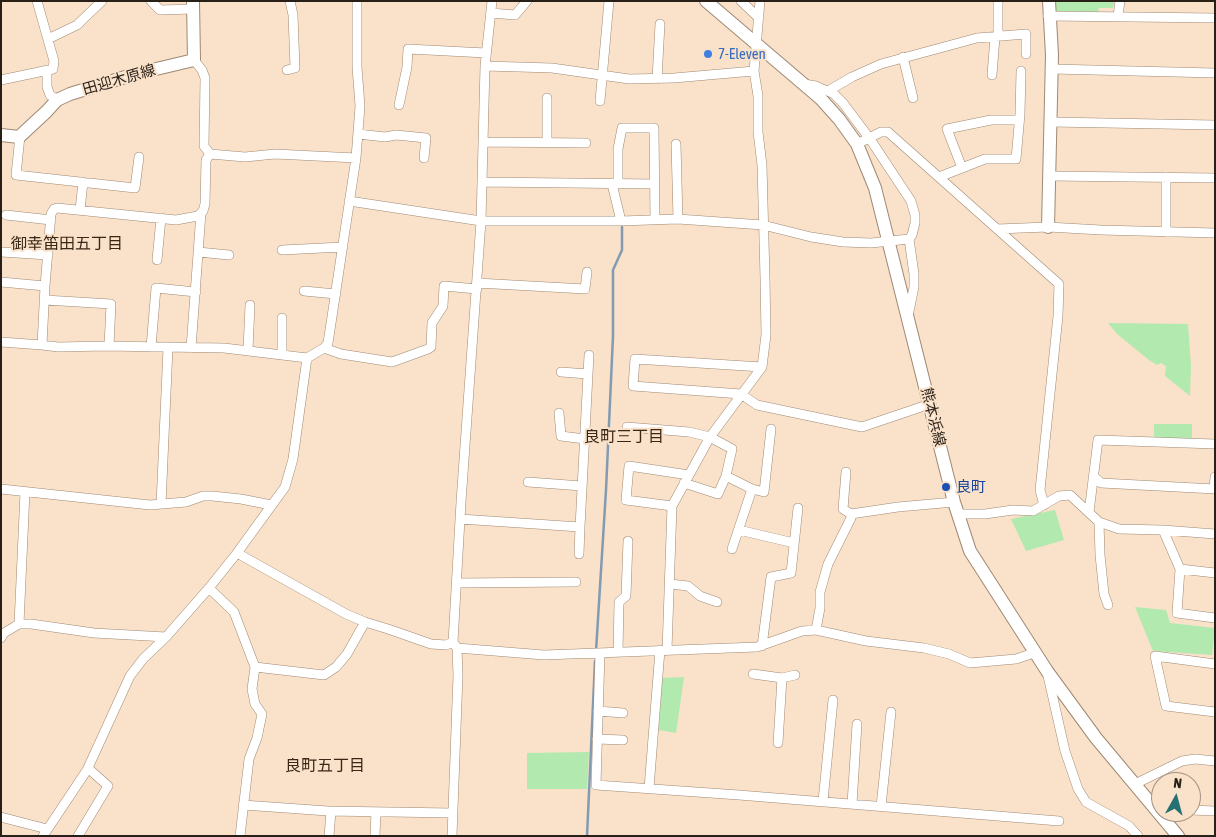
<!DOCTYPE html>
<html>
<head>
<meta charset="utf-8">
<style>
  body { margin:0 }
  #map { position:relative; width:1216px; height:837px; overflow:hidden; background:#f9e1ca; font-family:"Asap Condensed",sans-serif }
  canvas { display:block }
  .frame { position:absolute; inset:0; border:2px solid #281f16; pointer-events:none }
  .north { position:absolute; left:1151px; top:772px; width:50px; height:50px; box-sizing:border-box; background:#f9e1ca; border:1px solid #a59382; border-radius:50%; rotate:7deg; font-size:14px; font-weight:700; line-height:20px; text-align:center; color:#281f16 }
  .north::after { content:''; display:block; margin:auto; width:18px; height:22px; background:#257071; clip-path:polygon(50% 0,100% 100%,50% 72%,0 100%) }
</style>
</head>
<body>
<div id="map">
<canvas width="1216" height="837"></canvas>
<div class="frame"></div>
<div class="north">N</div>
</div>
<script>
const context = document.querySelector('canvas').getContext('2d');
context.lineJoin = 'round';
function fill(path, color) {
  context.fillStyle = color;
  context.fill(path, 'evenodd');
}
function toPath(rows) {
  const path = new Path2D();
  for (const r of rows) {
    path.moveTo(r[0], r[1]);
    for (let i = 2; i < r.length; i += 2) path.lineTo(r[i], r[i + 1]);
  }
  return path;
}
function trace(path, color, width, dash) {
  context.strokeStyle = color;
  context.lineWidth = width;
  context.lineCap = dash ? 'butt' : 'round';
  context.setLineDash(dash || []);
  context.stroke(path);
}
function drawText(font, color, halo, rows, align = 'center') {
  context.font = font + ' "Asap Condensed","Noto Sans JP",sans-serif';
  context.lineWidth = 4;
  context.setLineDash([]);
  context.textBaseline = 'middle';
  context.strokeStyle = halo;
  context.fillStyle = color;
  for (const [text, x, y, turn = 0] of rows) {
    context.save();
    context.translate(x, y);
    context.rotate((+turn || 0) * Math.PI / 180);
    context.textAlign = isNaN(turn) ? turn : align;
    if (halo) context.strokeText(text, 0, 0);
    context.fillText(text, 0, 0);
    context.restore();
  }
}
const green = toPath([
  [1056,1,1114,1,1113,8,1099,8,1098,12,1056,11],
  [1108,323,1188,324,1191,366,1190,396,1165,376,1166,366,1161,363,1157,365,1149,360,1117,334],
  [1154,424,1192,424,1192,441,1154,439],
  [1055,510,1064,540,1026,551,1011,519],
  [1135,607,1166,610,1170,623,1215,628,1212,655,1153,651],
  [684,677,676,733,659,730,662,678],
  [589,752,587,789,527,789,527,753]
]);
const stream = toPath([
  [596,651,606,490,613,336,613,270,622,250,622,227],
  [587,836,595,661]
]);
const street = toPath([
  [151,1,160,10,193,9],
  [741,1,759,18],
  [491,13,515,15,527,1],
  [1048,16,1215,18],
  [1118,16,1120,1],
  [998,36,998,1],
  [48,39,77,25,102,1],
  [903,57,913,98],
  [194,60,202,70,205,78,204,146,210,154,245,157,275,154,356,158],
  [485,66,552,68,629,79,674,78,754,71],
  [1052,69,1215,73],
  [287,70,295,68,293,15,290,1],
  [47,71,47,87,50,95,57,100],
  [992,75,995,37],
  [657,79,660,24],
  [1,80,53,69,54,61,37,1],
  [804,84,816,86,834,94,843,103,870,139,911,201,915,215,915,223,912,235,909,239,914,274,914,287,908,316],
  [828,91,852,77,881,64,977,38,1026,34,1026,54],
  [547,98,547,143],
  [600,101,609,1],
  [399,105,407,67,408,49,486,53],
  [1051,122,1215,125],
  [358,134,385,137,396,135,426,138,424,158],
  [20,136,16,175,135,188,139,157],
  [483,142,586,143],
  [676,144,678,219],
  [857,144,881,132,888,132,1059,284,1058,316,1040,490,1044,505],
  [962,168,947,129,991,120,1018,120],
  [1049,176,1215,178],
  [939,177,985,159,1016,159,1020,114,1021,71],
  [482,182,655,184],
  [612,184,621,221],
  [618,184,618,149,622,128,654,128,655,219],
  [349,201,481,221,621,221,678,219,763,225,811,237,843,242,871,243,909,239],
  [80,210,83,182],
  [6,215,51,220],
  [997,229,1048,227,1101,230,1215,233],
  [1166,232,1166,177],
  [282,250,343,247],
  [1,252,48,255],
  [198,252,229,255],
  [157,260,161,218],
  [1,282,45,286],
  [477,283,585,289,587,272],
  [304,291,336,294],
  [45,300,111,304,109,346],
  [282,318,282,354],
  [1,342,42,345,58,347,106,346,224,348,307,358,324,348,328,343,356,158,360,106,357,67,357,1],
  [42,345,45,286,51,214,54,209,57,208,176,220,198,216,203,211,205,204,206,160,210,154],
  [151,347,156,288,196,292],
  [191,348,201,213],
  [324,348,341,354,392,362,428,349,431,347,432,323,443,306,444,286,477,289],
  [248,350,250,305],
  [762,367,635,359,633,386,741,394,757,405,862,427,930,404],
  [561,372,588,374],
  [559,413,561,436,585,439],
  [627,427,689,432,710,437,732,449,726,476,752,489],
  [846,472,843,509,851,514],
  [1093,476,1101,483,1215,489],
  [528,482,582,486],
  [684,483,718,494,726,476],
  [1,489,150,505,186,502,203,496,212,496,241,499,271,505],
  [1214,489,1215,477],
  [161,504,168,348],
  [672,506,626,500,629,466,689,475],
  [1089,512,1098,440,1215,444],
  [960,514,985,514,1013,510,1033,511,1059,496,1070,495,1099,522,1119,529,1163,530,1215,534],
  [460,519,580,527,589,355],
  [1099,522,1100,555,1104,594,1108,605],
  [739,530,794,543],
  [1163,530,1180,569,1215,573],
  [732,549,752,489,764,492,771,429],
  [237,553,346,614,365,622,388,629,431,644,446,645,453,642],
  [579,554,580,527],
  [1180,569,1177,613,1215,618],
  [457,583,576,582],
  [670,584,688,586,700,596,717,602],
  [209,588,234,612,255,667,252,689,255,704,262,714,257,738,249,759,240,836],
  [19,624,25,492],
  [816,630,820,608,820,592,828,564,851,518,851,514,898,507,954,502],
  [1,638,4,633,19,624,31,624,94,633,166,637],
  [762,646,771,577,791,573,798,508],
  [457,648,544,655,757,647,802,631,816,630,866,641,924,648,949,654,970,663,1016,659,1034,653],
  [667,650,672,506,710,437,762,367,766,335,765,278,762,165,758,132,758,96,754,71,760,1],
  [618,652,619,602,626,596,628,541],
  [600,653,596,785,739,795,1059,821],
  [1215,664,1155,656,1166,706,1215,712],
  [255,667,324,675,336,667,347,654,365,622],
  [753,674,782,678,795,675],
  [1048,676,1065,751,1078,789,1086,802,1129,826,1138,836],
  [598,711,623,713],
  [597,739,623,740],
  [778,743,782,678],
  [1135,784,1182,761,1195,759,1215,761],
  [649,788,660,650],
  [823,801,833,700],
  [852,804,857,724],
  [243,805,328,811,452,813],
  [881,806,891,712],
  [1191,810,1215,811],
  [1,817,47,829],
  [43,836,87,770,130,676,143,659,166,637,209,588,237,553,285,487,293,459,307,358],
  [78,836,108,786,88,768],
  [329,836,331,811],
  [375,836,376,812],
  [452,836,458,675,457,648,453,642,461,502,481,221,485,66,492,1]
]);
const secondary = toPath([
  [706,1,821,99,839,119,857,144,875,188,954,502,970,551,1047,671,1096,738,1178,836],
  [1,135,19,137,46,112,57,100,70,94,135,74,194,60,193,1],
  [1048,227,1052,55,1049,1]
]);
const markers = [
  [708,54,5,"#3f7fe0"],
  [946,487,5,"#1a4fb4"]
];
const shopNames = [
  ["7-Eleven",718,54]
];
const streetNames = [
  ["田迎木原線",119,80,-16],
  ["熊本浜線",933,417,76]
];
const transitNames = [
  ["良町",956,487]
];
const neighbourhoodNames = [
  ["御幸笛田五丁目",67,244],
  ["良町三丁目",624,437],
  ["良町五丁目",325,766]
];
fill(green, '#b2e9af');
trace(stream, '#829bb1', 2.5);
trace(street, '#9f8973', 10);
trace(secondary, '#9f8973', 14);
trace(street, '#fff', 9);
trace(secondary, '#fff', 12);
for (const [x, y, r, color] of markers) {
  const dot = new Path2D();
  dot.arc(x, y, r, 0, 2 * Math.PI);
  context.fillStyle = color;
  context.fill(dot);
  trace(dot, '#f9e1ca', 2);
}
drawText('15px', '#366cbe', '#f9e1ca', shopNames, 'left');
drawText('15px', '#281f16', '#f9e1ca', streetNames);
drawText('15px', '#164399', '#f9e1ca', transitNames, 'left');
drawText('16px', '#3a2715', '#f9e1ca', neighbourhoodNames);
</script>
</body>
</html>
